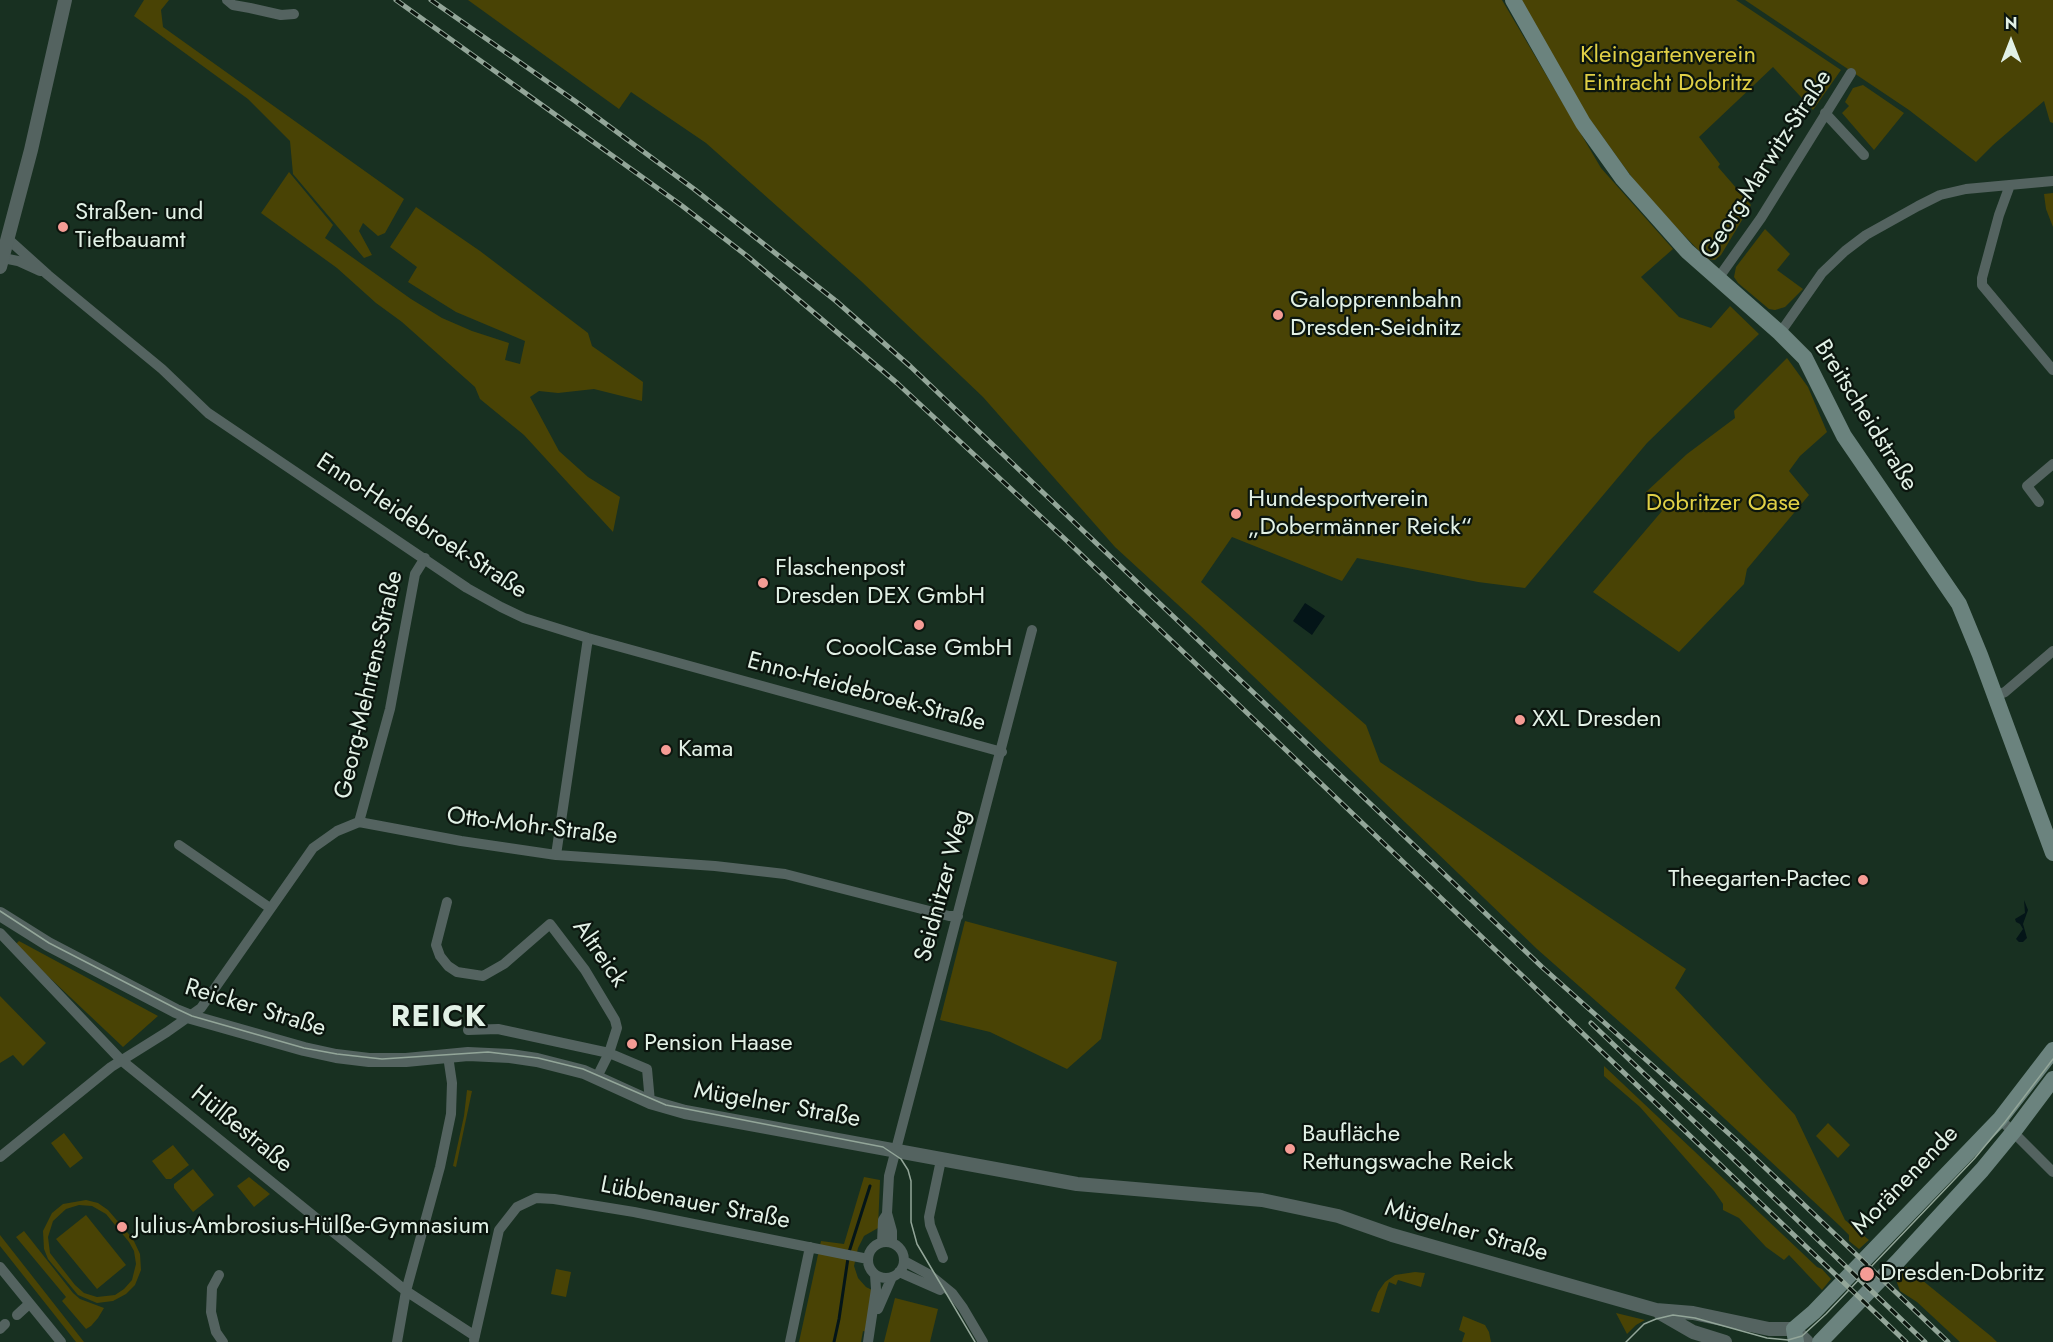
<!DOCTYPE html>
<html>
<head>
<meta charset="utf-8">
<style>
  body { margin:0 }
  #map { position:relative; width:2053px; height:1342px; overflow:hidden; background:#183021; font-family:Jost,sans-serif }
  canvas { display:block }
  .north { position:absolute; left:1981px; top:12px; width:60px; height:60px; -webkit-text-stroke:4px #0b150e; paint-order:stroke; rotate:0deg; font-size:16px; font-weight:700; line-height:24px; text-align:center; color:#e2f1e6 }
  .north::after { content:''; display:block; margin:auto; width:21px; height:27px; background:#e2f1e6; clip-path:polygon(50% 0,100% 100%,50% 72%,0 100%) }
</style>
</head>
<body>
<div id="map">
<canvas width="2053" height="1342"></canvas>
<div class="north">N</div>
</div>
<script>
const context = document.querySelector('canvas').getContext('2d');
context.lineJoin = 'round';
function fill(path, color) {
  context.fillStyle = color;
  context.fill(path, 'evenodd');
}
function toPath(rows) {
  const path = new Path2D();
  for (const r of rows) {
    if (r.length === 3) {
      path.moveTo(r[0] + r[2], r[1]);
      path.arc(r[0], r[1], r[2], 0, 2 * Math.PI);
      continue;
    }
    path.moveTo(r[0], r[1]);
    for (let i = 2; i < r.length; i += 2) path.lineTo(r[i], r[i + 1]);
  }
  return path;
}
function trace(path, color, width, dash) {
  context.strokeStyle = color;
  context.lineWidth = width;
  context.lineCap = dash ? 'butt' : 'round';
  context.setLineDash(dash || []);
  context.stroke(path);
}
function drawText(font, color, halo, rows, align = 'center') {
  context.font = font + ' Jost,sans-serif';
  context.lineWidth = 4.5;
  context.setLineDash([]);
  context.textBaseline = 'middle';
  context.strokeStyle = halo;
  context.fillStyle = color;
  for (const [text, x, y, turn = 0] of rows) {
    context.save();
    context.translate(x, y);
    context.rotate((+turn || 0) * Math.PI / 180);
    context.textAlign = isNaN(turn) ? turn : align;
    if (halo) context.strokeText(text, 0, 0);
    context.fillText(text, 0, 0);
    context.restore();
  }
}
const green = toPath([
  [144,0,169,0,161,10,163,27,404,199,385,233,378,236,363,223,359,231,372,255,364,258,293,174,290,141,248,99,134,16],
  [468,0,1502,0,1601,168,1673,249,1641,277,1679,317,1711,328,1730,306,1759,334,1647,443,1525,588,1478,582,1357,558,1342,581,1232,537,1201,582,1366,725,1380,762,1686,969,1675,988,1795,1115,1845,1220,1869,1240,1859,1249,1849,1241,1849,1235,1840,1226,1639,1039,1537,949,1200,625,1115,547,983,397,861,281,706,143,631,92,619,109],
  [1521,0,1736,0,1841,70,1813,110,1773,67,1699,137,1720,164,1718,167,1751,205,1721,255,1715,260,1707,259,1647,197,1625,168,1586,114],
  [1745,0,2053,0,2053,123,2050,122,2044,101,1993,145,1976,162,1909,110],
  [1863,85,1904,113,1874,150,1842,113,1849,106,1845,102,1853,88],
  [289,172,333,225,325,238,411,299,442,318,472,331,509,343,505,360,520,364,525,341,456,312,408,282,417,267,390,247,416,207,480,251,588,333,592,346,643,382,642,401,594,389,558,393,539,391,530,397,559,451,588,477,620,497,613,532,524,435,480,399,475,387,402,322,376,303,337,268,261,213],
  [2053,193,2053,227,2046,209,2044,194],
  [1765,229,1790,254,1777,270,1803,289,1785,307,1775,310,1769,309,1738,283,1734,277,1736,267],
  [1787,358,1808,387,1827,432,1800,456,1789,471,1809,495,1747,569,1744,584,1679,652,1593,592,1662,511,1645,493,1687,454,1735,418,1734,411],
  [965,921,1117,962,1101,1039,1067,1069,990,1032,940,1020],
  [19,941,158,1016,123,1047,15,945],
  [0,996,46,1043,23,1066,13,1055,0,1063],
  [1604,1066,1817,1267,1822,1269,1831,1279,1822,1290,1789,1255,1784,1260,1766,1247,1739,1218,1723,1210,1723,1204,1714,1191,1640,1107,1604,1076],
  [467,1090,472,1091,456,1167,453,1166,464,1116],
  [1828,1123,1850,1145,1838,1158,1816,1136],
  [64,1133,83,1158,70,1168,51,1143],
  [173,1145,189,1165,171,1179,166,1179,152,1161],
  [193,1169,214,1195,193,1212,174,1188,174,1184],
  [249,1177,270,1194,254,1207,237,1186],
  [864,1177,880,1180,878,1228,864,1236,858,1248,854,1266,858,1278,866,1287,872,1290,866,1332,863,1331,861,1342,799,1342,821,1241,844,1244],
  [86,1200,98,1203,108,1210,133,1239,140,1254,141,1270,135,1285,126,1294,113,1301,97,1303,78,1295,48,1259,44,1249,43,1231,52,1213,63,1204],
  [79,1205,92,1206,106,1214,129,1242,134,1251,136,1264,132,1280,124,1289,115,1295,97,1297,84,1293,75,1285,50,1253,48,1237,53,1221,66,1209],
  [86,1215,126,1265,97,1289,56,1239],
  [24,1231,73,1293,80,1299,104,1308,98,1318,91,1326,86,1329,62,1301,66,1297,16,1237],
  [0,1235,84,1342,76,1342,0,1246],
  [1906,1267,1992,1337,1997,1342,1960,1342,1917,1302,1900,1291,1895,1277],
  [556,1269,571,1272,566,1297,551,1294],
  [1415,1272,1425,1273,1421,1287,1398,1280,1396,1285,1389,1282,1379,1313,1371,1311,1378,1292,1385,1282,1395,1275],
  [895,1298,938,1309,930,1342,884,1342],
  [1616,1313,1645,1320,1636,1325,1627,1334],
  [1463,1316,1485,1325,1489,1332,1491,1342,1462,1342,1465,1333,1459,1330]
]);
const water = toPath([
  [1305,603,1325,616,1312,635,1293,621],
  [2024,900,2028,910,2023,924,2027,938,2023,942,2019,942,2016,939,2023,929,2020,924,2016,922,2015,919,2025,913]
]);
const stream = toPath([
  [849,1252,870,1186],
  [834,1342,839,1319,848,1258]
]);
const minor = toPath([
  [227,0,233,5,250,8,281,15,294,14],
  [1825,113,1864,155],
  [2010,185,1999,215,1982,278,1982,285,2053,370],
  [8,239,48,275,162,369,208,413,467,588,501,607,524,618,588,638,1002,752],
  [3,258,18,261,40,271],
  [1717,280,1761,218,1851,73],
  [1780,333,1822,273,1845,251,1866,235,1918,206,1940,195,1966,189,2053,181],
  [2039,502,2027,486,2053,464],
  [1995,696,2005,692,2053,651],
  [359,822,390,709,415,574,425,558],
  [179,845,270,908],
  [556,855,588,638],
  [447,902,436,945,440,956,448,966,457,972,483,976,504,964,550,924,585,970,615,1020,617,1028,609,1053,597,1077],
  [0,933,121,1060,406,1291,475,1336],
  [468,1030,498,1029,609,1053,647,1069,650,1102],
  [2000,1119,2053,1172],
  [0,1157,111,1067,167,1032,201,1008,313,848,337,831,359,822,461,841,556,855,715,866,785,874,949,916,958,916],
  [941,1160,929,1217,930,1225,943,1258],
  [886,1260,18],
  [882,1242,883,1220,887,1214],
  [892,1243,892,1231,887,1213,889,1176,1032,630],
  [904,1261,930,1275,952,1293,963,1308,983,1342],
  [0,1267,61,1342],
  [899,1272,940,1290],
  [219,1275,212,1288,211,1312,216,1332,223,1342],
  [878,1309,892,1277],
  [17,1315,29,1304],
  [0,1329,5,1324],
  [474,1340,499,1230,517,1207,536,1198,554,1199,634,1212,868,1259],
  [397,1342,406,1291,440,1167,451,1114,452,1083,448,1056],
  [790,1342,810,1247],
  [868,1342,876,1289,875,1275]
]);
const tertiary = toPath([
  [0,267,31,150,65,0],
  [0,914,48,944,176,1011,191,1017,304,1049,336,1056,369,1060,406,1060,468,1054,510,1056,537,1060,584,1072,650,1102,685,1112,1077,1184,1262,1200,1338,1216,1392,1235,1656,1310,1693,1313,1769,1329,1794,1329,1807,1342],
  [1660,1313,1693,1332,1725,1342]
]);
const secondary = toPath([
  [1513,0,1583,123,1623,179,1687,251,1780,333,1805,358,1844,436,1959,604,1980,655,2053,853],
  [1796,1342,1794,1329,1814,1312,2000,1119,2053,1050],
  [1820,1342,1899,1260,1982,1170,2014,1131,2053,1079]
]);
const tram = toPath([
  [0,911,49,943,177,1009,192,1016,304,1048,337,1054,382,1059,488,1052,538,1058,583,1069,666,1105,883,1147,901,1159,908,1170,911,1181,911,1222,917,1244,975,1342],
  [1626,1342,1644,1324,1656,1319,1673,1315,1695,1318,1767,1338,1788,1340,1802,1336,1826,1314,1975,1158,2005,1122,2053,1059]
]);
const rail = toPath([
  [396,0,681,205,747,256,897,383,1066,540,1906,1342],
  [431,0,575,101,694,189,836,301,911,367,1542,967,1736,1140,1948,1342],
  [1591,1023,1925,1342]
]);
const markers = [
  [63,227,6,"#f59c95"],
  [1278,315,6,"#f59c95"],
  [1236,514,6,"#f59c95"],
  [763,583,6,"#f59c95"],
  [919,625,6,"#f59c95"],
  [1520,720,6,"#f59c95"],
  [666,750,6,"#f59c95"],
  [1863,880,6,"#f59c95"],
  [632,1044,6,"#f59c95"],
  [1290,1149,6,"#f59c95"],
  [122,1227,6,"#f59c95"],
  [1867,1274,8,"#f59c95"]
];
const parkNames = [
  ["Kleingartenverein",1668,56],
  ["Eintracht Dobritz",1668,84],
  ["Dobritzer Oase",1723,504]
];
const streetNames = [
  ["Georg-Marwitz-Straße",1767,165,-57],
  ["Breitscheidstraße",1865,416,58],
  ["Enno-Heidebroek-Straße",421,527,33],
  ["Georg-Mehrtens-Straße",370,685,-77],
  ["Enno-Heidebroek-Straße",866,693,15],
  ["Otto-Mohr-Straße",532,827,7],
  ["Seidnitzer Weg",944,886,-75],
  ["Altreick",599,954,55],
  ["Reicker Straße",255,1009,17],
  ["Mügelner Straße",777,1106,10],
  ["Hülßestraße",241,1130,39],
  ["Moränenende",1906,1181,-46],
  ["Lübbenauer Straße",695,1204,11],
  ["Mügelner Straße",1466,1232,16]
];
const poiNames = [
  ["Straßen- und",75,213],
  ["Tiefbauamt",75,241],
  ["Galopprennbahn",1290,301],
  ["Dresden-Seidnitz",1290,329],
  ["Hundesportverein",1248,500],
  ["„Dobermänner Reick“",1248,528],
  ["Flaschenpost",775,569],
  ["Dresden DEX GmbH",775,597],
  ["CooolCase GmbH",919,649,"center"],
  ["XXL Dresden",1532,720],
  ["Kama",678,750],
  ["Theegarten-Pactec",1851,880,"right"],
  ["Pension Haase",644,1044],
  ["Baufläche",1302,1135],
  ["Rettungswache Reick",1302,1163],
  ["Julius-Ambrosius-Hülße-Gymnasium",134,1227],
  ["Dresden-Dobritz",1880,1274]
];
const districtNames = [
  ["REICK",439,1019]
];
fill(green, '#494305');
fill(water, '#041518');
trace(stream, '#041518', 3);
trace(minor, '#546360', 10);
trace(tertiary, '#546360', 14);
trace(secondary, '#6b837e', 16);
trace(tram, '#93a699', 1.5);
trace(rail, '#93a699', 5);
trace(rail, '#0b150e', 3, [9]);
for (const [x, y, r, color] of markers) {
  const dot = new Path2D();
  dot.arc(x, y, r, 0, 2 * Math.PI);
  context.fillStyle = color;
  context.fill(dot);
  trace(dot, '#0b150e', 2);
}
drawText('24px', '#e0d046', '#0b150e', parkNames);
drawText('24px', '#e2f1e6', '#0b150e', streetNames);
drawText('24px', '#e2f1e6', '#0b150e', poiNames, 'left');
context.letterSpacing = '1.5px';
drawText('bold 30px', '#e2f1e6', '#0b150e', districtNames);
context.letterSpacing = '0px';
</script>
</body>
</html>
